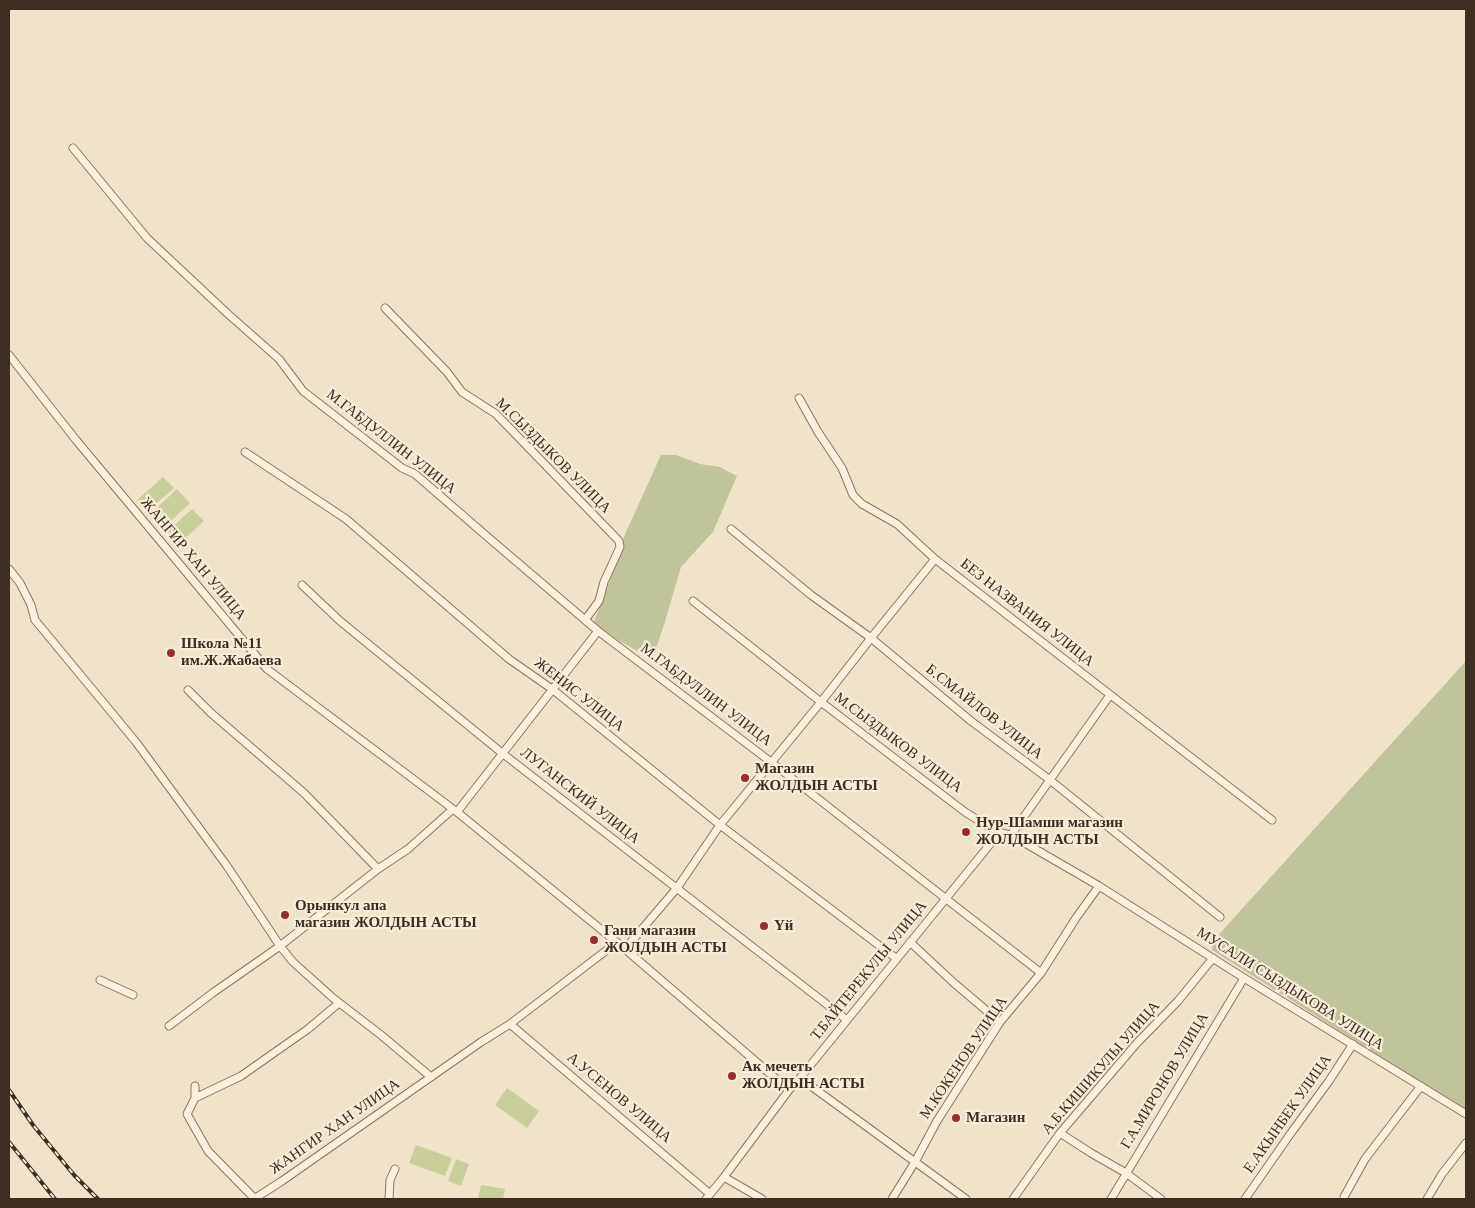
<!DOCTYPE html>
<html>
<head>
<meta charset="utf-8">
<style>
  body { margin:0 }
  #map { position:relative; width:1475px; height:1208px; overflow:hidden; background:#f0e4c8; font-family:Georgia,serif }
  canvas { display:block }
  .frame { position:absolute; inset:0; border:10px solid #3d2e20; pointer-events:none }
</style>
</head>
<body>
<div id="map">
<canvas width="1475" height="1208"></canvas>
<div class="frame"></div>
</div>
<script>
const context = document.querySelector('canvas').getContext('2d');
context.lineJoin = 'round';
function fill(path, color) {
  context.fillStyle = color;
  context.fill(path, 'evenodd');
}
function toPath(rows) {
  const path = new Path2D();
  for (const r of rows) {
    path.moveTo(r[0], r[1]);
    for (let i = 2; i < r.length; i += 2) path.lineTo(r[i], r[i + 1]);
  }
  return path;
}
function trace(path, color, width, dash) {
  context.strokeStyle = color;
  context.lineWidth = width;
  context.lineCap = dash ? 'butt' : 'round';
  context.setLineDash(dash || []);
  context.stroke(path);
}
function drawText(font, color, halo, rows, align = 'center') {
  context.font = font + ' Georgia,serif';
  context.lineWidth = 4.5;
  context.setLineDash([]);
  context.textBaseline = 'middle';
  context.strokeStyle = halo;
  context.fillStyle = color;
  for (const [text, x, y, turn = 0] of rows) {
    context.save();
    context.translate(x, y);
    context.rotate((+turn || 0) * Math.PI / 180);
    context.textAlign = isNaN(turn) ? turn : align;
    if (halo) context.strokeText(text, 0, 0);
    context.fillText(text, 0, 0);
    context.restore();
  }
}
const green = toPath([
  [163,477,174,488,147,512,137,500],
  [177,489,190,503,162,529,149,515],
  [192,509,204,521,178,545,167,532],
  [507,1088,539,1111,527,1128,495,1105],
  [416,1145,452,1158,445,1176,409,1163],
  [456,1159,469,1164,461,1186,448,1181],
  [481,1185,505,1189,503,1199,478,1199]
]);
const cemetery = toPath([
  [661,455,676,455,700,464,720,467,737,476,713,532,681,567,663,628,652,659,603,632,593,624,608,586,626,532],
  [1466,661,1466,1111,1212,950,1213,941]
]);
const minor = toPath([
  [73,148,147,238,228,314,279,359,303,391,402,468,415,474,490,539,598,631,771,762,1041,973],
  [385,308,447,372,462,392,496,414,619,541,620,547,604,582,599,601,585,620],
  [9,355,76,440,267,669,457,812,625,949,789,1090],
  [799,398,818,432,842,468,853,495,862,504,897,524,935,559,1272,820],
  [245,452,346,519,509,659,552,689,720,825,897,959],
  [731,529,811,595,871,638,971,721,1050,780,1220,917],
  [9,569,20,583,31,605,35,620,136,742,227,866,280,946,293,962,333,998,381,1035,431,1077],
  [302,585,340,621,502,753,847,1020],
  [693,601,821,702,965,812,997,832,1011,835,1099,886,1244,978,1466,1114],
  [188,690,211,713,304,793,378,869],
  [457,812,598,631],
  [1011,835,1110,695],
  [910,942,954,983,1000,1022],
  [625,949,677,888,720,825,821,702,871,638,935,559],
  [100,980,133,995],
  [510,1024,710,1194],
  [169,1026,214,992,280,946,378,869,408,849,453,809],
  [800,1078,966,1199],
  [195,1086,195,1098,187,1114,208,1151,254,1198],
  [195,1098,241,1076,308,1029,339,1003],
  [1060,1133,1091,1153,1126,1173,1161,1199],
  [724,1177,762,1199],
  [1344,1197,1365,1159,1421,1086],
  [254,1199,282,1181,481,1042,510,1024,616,943],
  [389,1199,390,1180,395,1169],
  [706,1199,724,1177,789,1090,800,1078,1000,832],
  [892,1199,915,1162,937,1121,1000,1022,1041,973,1076,918,1099,886],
  [1013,1199,1060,1133,1137,1043,1178,1001,1213,958],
  [1111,1199,1244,978],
  [1245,1199,1291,1133,1329,1081,1353,1044],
  [1427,1199,1442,1174,1466,1143]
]);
const rail = toPath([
  [9,1090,33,1125,74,1175,98,1199],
  [9,1142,55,1199]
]);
const markers = [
  [171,653,5,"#9e2a2b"],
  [745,778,5,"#9e2a2b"],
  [966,832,5,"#9e2a2b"],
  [285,915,5,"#9e2a2b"],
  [764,926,5,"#9e2a2b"],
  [594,940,5,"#9e2a2b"],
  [732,1076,5,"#9e2a2b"],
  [956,1118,5,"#9e2a2b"]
];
const streetNames = [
  ["М.ГАБДУЛЛИН УЛИЦА",391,442,38],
  ["М.СЫЗДЫКОВ УЛИЦА",553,456,45],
  ["ЖАНГИР ХАН УЛИЦА",193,559,50],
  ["БЕЗ НАЗВАНИЯ УЛИЦА",1027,613,38],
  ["ЖЕНИС УЛИЦА",579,695,38],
  ["М.ГАБДУЛЛИН УЛИЦА",706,695,37],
  ["Б.СМАЙЛОВ УЛИЦА",984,712,38],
  ["М.СЫЗДЫКОВ УЛИЦА",898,743,37],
  ["ЛУГАНСКИЙ УЛИЦА",580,796,38],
  ["Т.БАЙТЕРЕКУЛЫ УЛИЦА",869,971,-51],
  ["МУСАЛИ СЫЗДЫКОВА УЛИЦА",1290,989,32],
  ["М.КОКЕНОВ УЛИЦА",964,1058,-56],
  ["А.Б.КИШИКУЛЫ УЛИЦА",1101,1068,-49],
  ["Г.А.МИРОНОВ УЛИЦА",1165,1081,-59],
  ["А.УСЕНОВ УЛИЦА",619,1098,40],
  ["Е.АКЫНБЕК УЛИЦА",1288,1114,-55],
  ["ЖАНГИР ХАН УЛИЦА",335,1127,-35]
];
const poiNames = [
  ["Школа №11",181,644],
  ["им.Ж.Жабаева",181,661],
  ["Магазин",755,769],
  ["ЖОЛДЫН АСТЫ",755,786],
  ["Нур-Шамши магазин",976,823],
  ["ЖОЛДЫН АСТЫ",976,840],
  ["Орынкул апа",295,906],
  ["магазин ЖОЛДЫН АСТЫ",295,923],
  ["Үй",774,926],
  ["Гани магазин",604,931],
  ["ЖОЛДЫН АСТЫ",604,948],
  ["Ак мечеть",742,1067],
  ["ЖОЛДЫН АСТЫ",742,1084],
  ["Магазин",966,1118]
];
fill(green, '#c9cf9b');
fill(cemetery, '#bfc49a');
trace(minor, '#8d765c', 9);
trace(minor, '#faf1dc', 7);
trace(rail, '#3d2e20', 4);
trace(rail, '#f7eed8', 2, [5.5]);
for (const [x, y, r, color] of markers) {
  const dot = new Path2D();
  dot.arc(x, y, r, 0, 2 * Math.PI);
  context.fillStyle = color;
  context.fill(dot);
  trace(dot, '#f7eed8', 2);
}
drawText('15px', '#3d2e20', '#f7eed8', streetNames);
drawText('bold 15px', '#3d2e20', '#f7eed8', poiNames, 'left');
</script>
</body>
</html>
